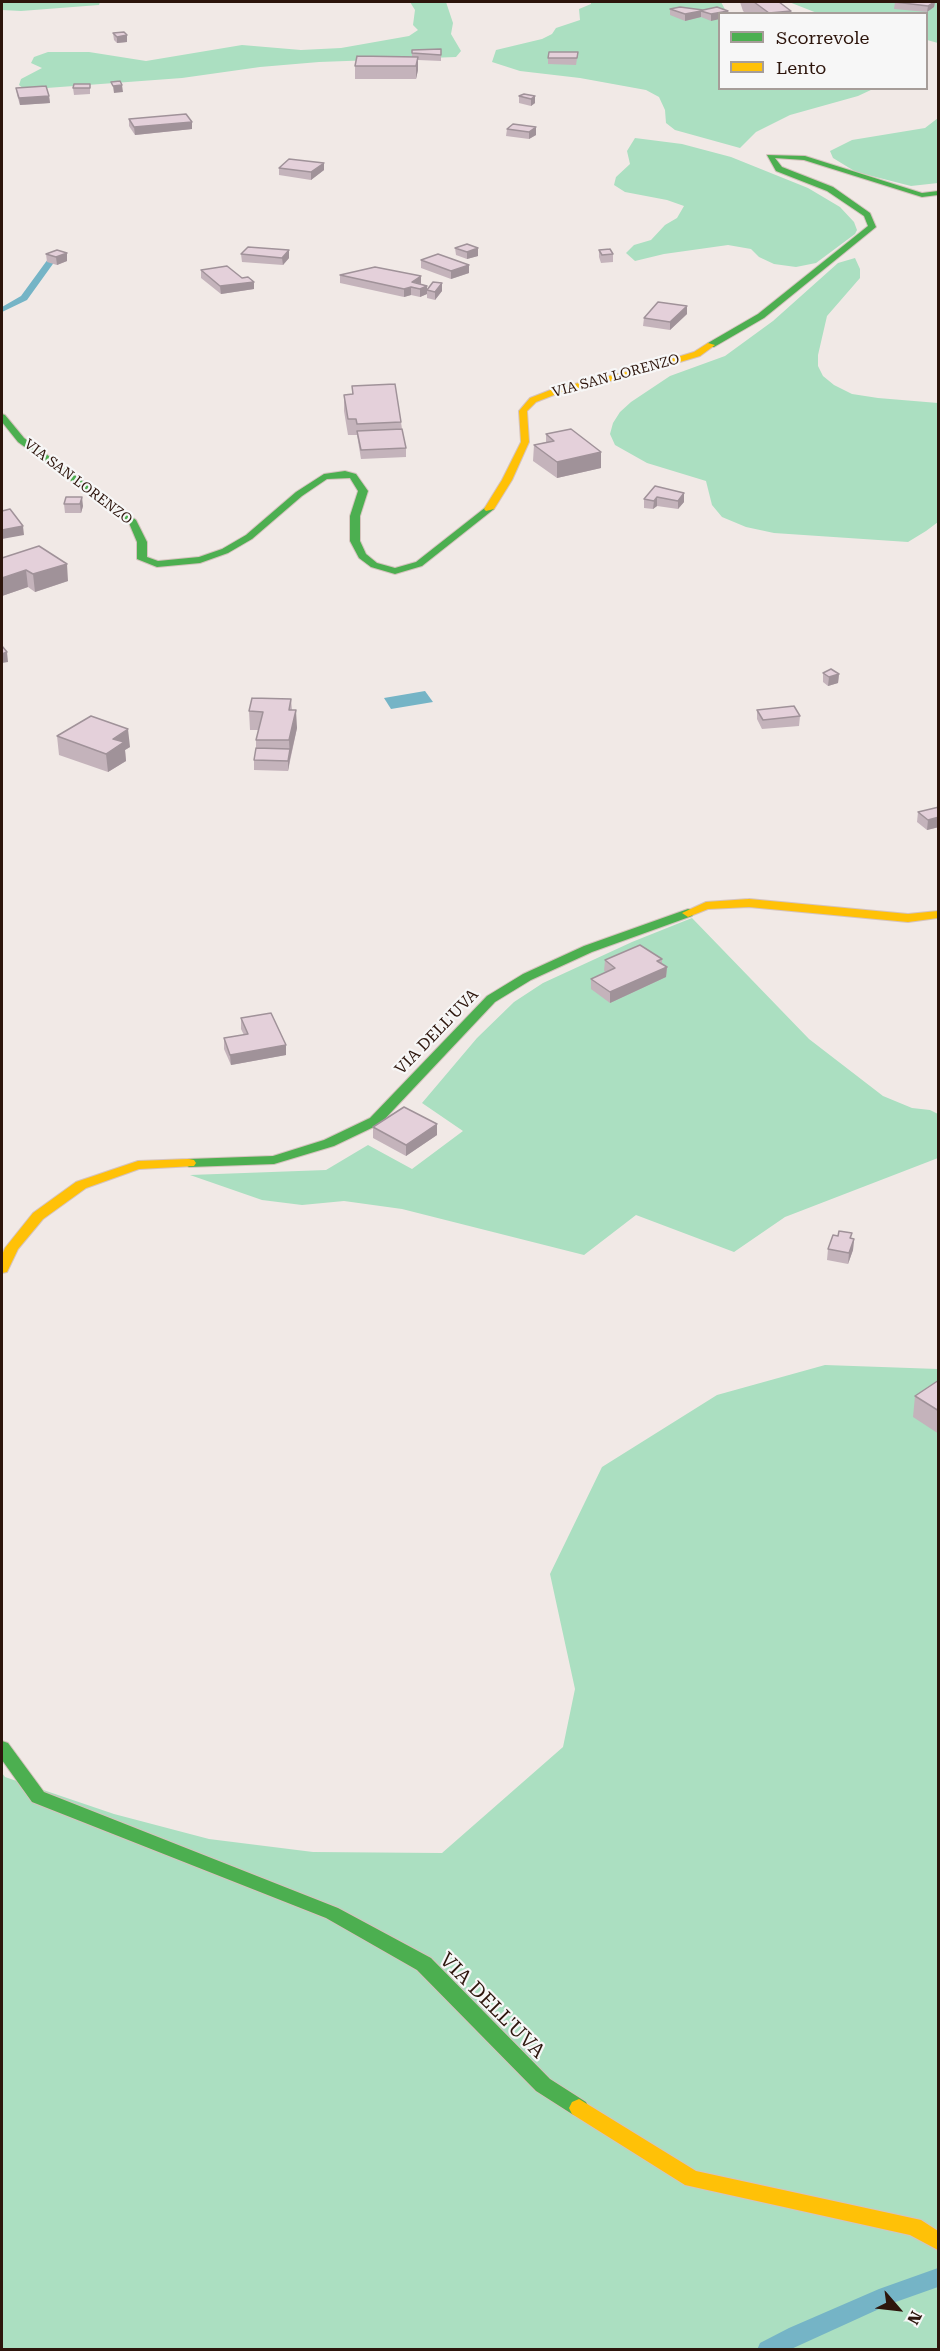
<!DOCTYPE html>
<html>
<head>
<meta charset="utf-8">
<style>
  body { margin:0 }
  #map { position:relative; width:940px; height:2351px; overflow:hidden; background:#f1e9e6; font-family:"Roboto Serif",serif }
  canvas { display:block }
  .frame { position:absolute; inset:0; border:3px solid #2d150c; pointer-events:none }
  .legend { position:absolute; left:718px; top:12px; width:210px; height:78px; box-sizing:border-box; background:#f7f7f7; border:2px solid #a69d99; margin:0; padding:8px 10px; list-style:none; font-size:18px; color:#2d150c }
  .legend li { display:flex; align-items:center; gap:12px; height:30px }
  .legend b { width:30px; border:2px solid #a69d99 }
  .north { position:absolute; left:868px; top:2279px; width:60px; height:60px; -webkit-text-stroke:4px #f7f7f7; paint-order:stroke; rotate:118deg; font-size:16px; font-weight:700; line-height:24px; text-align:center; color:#2d150c }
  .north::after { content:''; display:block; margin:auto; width:21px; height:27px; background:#2d150c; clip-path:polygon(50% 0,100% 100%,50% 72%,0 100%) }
</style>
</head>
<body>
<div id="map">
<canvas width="940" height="2351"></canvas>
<div class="frame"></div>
<ul class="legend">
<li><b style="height:8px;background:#4caf50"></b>Scorrevole</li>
<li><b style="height:8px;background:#ffc107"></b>Lento</li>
</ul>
<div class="north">N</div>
</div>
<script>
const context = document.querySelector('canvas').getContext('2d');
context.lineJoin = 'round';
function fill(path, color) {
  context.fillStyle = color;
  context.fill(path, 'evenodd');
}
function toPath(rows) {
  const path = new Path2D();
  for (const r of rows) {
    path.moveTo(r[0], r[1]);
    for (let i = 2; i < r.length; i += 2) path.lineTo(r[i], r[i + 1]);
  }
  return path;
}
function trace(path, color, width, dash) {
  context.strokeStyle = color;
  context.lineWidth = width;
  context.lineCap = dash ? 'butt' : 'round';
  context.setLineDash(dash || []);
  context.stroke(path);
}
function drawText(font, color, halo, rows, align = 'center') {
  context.font = font + ' "Roboto Serif",serif';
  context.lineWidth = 4.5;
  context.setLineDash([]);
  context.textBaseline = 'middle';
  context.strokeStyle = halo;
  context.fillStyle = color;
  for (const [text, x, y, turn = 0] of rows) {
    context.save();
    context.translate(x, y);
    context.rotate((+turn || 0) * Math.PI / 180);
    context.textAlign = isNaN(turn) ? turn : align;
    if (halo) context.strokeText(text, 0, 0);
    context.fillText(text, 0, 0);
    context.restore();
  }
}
const green = toPath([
  [2,2,100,2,99,5,21,11,2,10],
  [410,2,446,2,453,23,451,34,461,51,456,57,319,62,260,67,182,78,33,89,24,89,19,85,21,79,42,68,31,63,34,57,48,52,89,52,146,61,242,45,301,50,341,48,409,36,418,30,413,25,415,10],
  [591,2,721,2,727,13,720,14,720,88,873,89,858,96,790,115,756,132,740,148,675,130,666,123,665,110,659,97,646,90,580,78,520,71,492,62,496,50,542,39,552,34,556,28,580,20,579,9,591,4],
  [789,2,938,2,938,43,927,40,926,14,817,13],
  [938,118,938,183,911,186,856,172,833,158,830,151,852,140,925,128],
  [635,138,682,144,731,157,808,188,840,207,854,222,857,230,855,234,816,263,796,267,774,264,759,257,751,249,728,245,664,254,635,261,626,253,634,245,651,240,665,225,677,218,684,206,667,200,625,192,614,185,616,177,630,164,627,151],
  [855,258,860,269,860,278,827,316,818,355,818,366,823,376,834,385,852,394,878,398,938,403,938,522,926,531,908,542,774,533,746,527,722,517,712,505,706,481,647,463,615,445,610,434,613,423,620,412,631,402,670,376,725,356,773,321,838,263],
  [692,918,809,1039,883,1096,912,1108,930,1110,938,1114,938,1158,785,1217,734,1252,636,1215,584,1255,402,1209,344,1201,302,1205,262,1200,190,1175,326,1170,368,1145,412,1169,463,1131,422,1103,477,1038,514,1002,543,983,632,942],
  [825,1365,938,1369,938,2349,2,2349,2,1773,5,1777,114,1814,209,1839,313,1852,442,1853,563,1747,575,1689,550,1574,602,1467,717,1395]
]);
const water = toPath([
  [425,691,433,702,391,709,384,698]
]);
const stream = toPath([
  [48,259,55,261,27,300,2,312,2,307,21,296,48,259],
  [938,2268,938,2287,890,2304,789,2350,757,2350,760,2343,789,2328,879,2289,938,2268]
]);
const fast = toPath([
  [767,155,805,156,922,193,938,191,938,195,922,197,804,160,775,158,782,167,833,187,870,213,876,227,764,318,714,347,708,347,708,343,758,314,868,226,864,216,827,191,776,171,767,155],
  [2,414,5,415,24,438,136,520,147,542,147,557,158,561,199,557,222,549,246,535,296,492,324,474,345,471,356,474,368,491,360,516,360,541,366,554,377,563,395,568,416,562,486,507,494,509,422,566,395,574,371,567,359,558,350,541,350,516,358,491,350,478,327,479,302,496,252,539,228,553,200,563,157,567,137,559,137,542,129,523,18,442,2,422,2,414],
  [688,909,692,910,694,913,692,916,592,952,531,980,495,1002,380,1124,334,1146,274,1164,189,1167,182,1163,189,1159,273,1156,324,1140,370,1118,487,996,523,974,584,946,688,909],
  [2,1741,8,1743,44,1792,338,1908,431,1958,550,2079,586,2102,589,2108,586,2114,579,2117,572,2114,536,2091,417,1970,326,1918,32,1802,2,1760,2,1741]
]);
const slow = toPath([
  [708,343,715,345,700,356,640,374,559,393,536,402,527,411,529,442,512,480,494,509,486,511,484,509,502,480,521,442,519,411,530,398,553,389,635,370,694,352,708,343],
  [749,899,908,914,938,911,938,918,908,922,749,907,708,909,688,917,682,913,706,902,749,899],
  [189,1159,194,1160,196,1163,194,1166,139,1169,86,1188,43,1219,18,1249,7,1272,2,1273,2,1255,5,1248,33,1213,76,1182,138,1161,189,1159],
  [579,2099,696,2171,921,2220,938,2231,938,2250,910,2235,685,2185,572,2114,569,2108,572,2102,579,2099]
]);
const wall = toPath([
  [740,2,779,2,791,11,791,14,746,14,743,11],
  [895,2,935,2,934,7,927,12,894,9],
  [670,9,728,11,728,14,720,14,711,21,701,17,685,21,670,15],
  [113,33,127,35,127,42,117,43,114,40],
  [441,49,441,61,418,60,418,70,416,79,355,79,355,66,412,57,412,50],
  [578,52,576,65,548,64,548,58],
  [90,84,90,94,74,95,73,88],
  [16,88,49,96,50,103,20,105,17,95],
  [519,96,535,96,535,103,531,106,519,103],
  [129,119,192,129,135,135,129,126],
  [536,127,536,135,529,139,506,136,507,129],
  [324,163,324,170,311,180,279,175,279,168],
  [455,248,478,248,478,256,467,259,456,255],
  [599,250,613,254,613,262,601,263,599,257],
  [67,253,67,261,57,265,47,262,46,254],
  [241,254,289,258,283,265,242,262],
  [421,260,469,273,451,279,421,268],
  [201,270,242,278,254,282,254,289,221,294,201,278],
  [340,275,421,284,427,286,427,290,442,283,442,291,435,300,427,298,427,294,420,297,411,295,404,297,340,283],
  [687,314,670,330,643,326,644,318],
  [352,386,401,422,402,429,406,448,406,457,361,459,357,435,348,435,344,411,344,395,352,394],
  [546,434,601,452,601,468,557,478,533,461,534,445,546,442],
  [655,486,684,502,678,509,657,506,653,509,644,508,644,499],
  [66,497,83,506,81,513,65,513,64,504],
  [2,558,68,581,35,592,28,587,2,596],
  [823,673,839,674,838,683,828,686,823,682],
  [291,699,292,710,297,728,288,771,254,770,254,760,256,748,256,740,259,730,250,730,249,711],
  [757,710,800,716,799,726,762,729,757,719],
  [57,736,130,747,125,750,126,761,108,772,59,755],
  [939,807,939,827,927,830,917,822,918,812],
  [662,959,662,963,667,967,666,977,610,1003,591,989,591,979,606,972,604,971,605,960],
  [241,1018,286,1055,231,1065,224,1049,224,1038,244,1035,241,1029],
  [437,1124,437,1135,406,1156,373,1138,373,1127],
  [852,1233,851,1238,854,1239,853,1250,848,1264,827,1260,828,1249,838,1236],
  [939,1380,939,1434,913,1417,915,1396]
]);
const shadedWall = toPath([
  [934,2,935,2,934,7,927,12,928,6],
  [701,11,701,17,685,21,685,14],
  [728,11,728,14,720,14,720,19,711,21,711,14],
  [791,11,791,14,769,14],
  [127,35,127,42,117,43,117,37],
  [418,57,418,70,416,79,416,66],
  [122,85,123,92,114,93,113,86],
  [49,96,50,103,20,105,19,98],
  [535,96,535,103,531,106,531,99],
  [192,122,192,129,135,135,134,127],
  [536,127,536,135,529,139,529,132],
  [324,163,324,170,311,180,311,172],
  [478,248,478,256,467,259,467,252],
  [289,250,289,258,283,265,282,258],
  [67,253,67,261,57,265,56,257],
  [469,265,469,273,451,279,451,271],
  [421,276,421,284,412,282],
  [254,282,254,289,221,294,220,286],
  [442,283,442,291,435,300,435,292],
  [427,286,427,294,420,297,420,289],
  [411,287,411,295,404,297,404,289],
  [687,306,687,314,670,330,670,322],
  [601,452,601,468,557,478,557,462],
  [684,493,684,502,678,509,678,501],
  [82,497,83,506,81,513,80,504],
  [657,497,657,506,653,509,654,501],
  [23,526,24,535,2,539,2,530],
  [67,564,68,581,35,592,33,574],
  [26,570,28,587,2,596,2,578],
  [7,652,8,662,2,663,2,654],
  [839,674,838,683,828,686,829,677],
  [296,710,297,728,290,759,289,740],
  [128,729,130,747,125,750,126,761,108,772,106,754,113,739],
  [290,749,290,759,288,771,288,761],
  [939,817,939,827,927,830,928,820],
  [667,967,666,977,610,1003,610,992],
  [286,1045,286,1055,231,1065,230,1055],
  [437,1124,437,1135,406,1156,406,1145],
  [854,1239,853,1250,848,1264,849,1253]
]);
const building = toPath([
  [754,2,779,2,791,11,769,13,754,2],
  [895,2,934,2,928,6,895,2],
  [680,7,703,10,717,7,728,11,711,14,701,11,685,14,670,9,680,7],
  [124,32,127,35,117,37,113,33,124,32],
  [441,49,441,55,412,53,412,50,441,49],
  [549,52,578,52,577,58,548,58,549,52],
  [357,56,418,57,416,66,355,66,357,56],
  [120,81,122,85,113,86,111,82,120,81],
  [74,84,90,84,90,88,73,88,74,84],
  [46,86,49,96,19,98,16,88,46,86],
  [524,94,535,96,531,99,519,96,524,94],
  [186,114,192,122,134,127,129,119,186,114],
  [513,124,536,127,529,132,507,129,513,124],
  [289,159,324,163,311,172,279,168,289,159],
  [467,244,478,248,467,252,455,248,467,244],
  [248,247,289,250,282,258,241,254,248,247],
  [610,249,613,254,602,255,599,250,610,249],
  [57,250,67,253,56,257,46,254,57,250],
  [438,254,469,265,451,271,421,260,438,254],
  [227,266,242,278,248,277,254,282,220,286,201,270,227,266],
  [375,267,421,276,412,282,427,286,420,289,411,287,404,289,340,275,375,267],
  [433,282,442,283,435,292,427,290,433,282],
  [658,302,687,306,670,322,644,318,658,302],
  [395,384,401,422,357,424,356,419,348,419,344,395,353,394,352,386,395,384],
  [402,429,406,448,361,450,357,431,402,429],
  [571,429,601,452,557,462,534,445,554,441,546,434,571,429],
  [655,486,684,493,678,501,657,497,654,501,644,499,655,486],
  [66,497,82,497,80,504,64,504,66,497],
  [10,509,23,526,2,530,2,511,10,509],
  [39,546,67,564,33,574,26,570,2,578,2,558,39,546],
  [2,646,7,652,2,654,2,646],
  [831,669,839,674,829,677,823,673,831,669],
  [252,698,291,699,289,710,296,710,289,740,256,740,263,712,249,711,252,698],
  [794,706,800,716,763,720,757,710,794,706],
  [91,716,128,729,113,739,124,742,106,754,57,736,91,716],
  [256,748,290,749,288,761,254,760,256,748],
  [939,807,939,817,928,820,918,812,939,807],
  [640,945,662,959,657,961,667,967,610,992,591,979,615,968,605,960,640,945],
  [271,1013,286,1045,230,1055,224,1038,248,1034,241,1018,271,1013],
  [404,1107,437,1124,406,1145,373,1127,404,1107],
  [839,1231,852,1233,850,1238,854,1239,849,1253,828,1249,833,1235,838,1236,839,1231],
  [939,1380,939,1411,915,1396,939,1380]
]);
const farStreetnames = [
  ["VIA SAN LORENZO",616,376,-15],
  ["VIA SAN LORENZO",78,482,37]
];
const streetNames = [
  ["VIA DELL'UVA",437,1032,-46]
];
const nearStreetnames = [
  ["VIA DELL'UVA",492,2006,45]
];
fill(green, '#abdfc1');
fill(water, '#75b4c6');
fill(stream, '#75b4c6');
trace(fast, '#d5c3be', 2);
trace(slow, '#d5c3be', 2);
fill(fast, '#4caf50');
fill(slow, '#ffc107');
fill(wall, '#c4b3bb');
fill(shadedWall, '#a09299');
fill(building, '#e4d0da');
trace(building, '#a09299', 1.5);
drawText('14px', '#2d150c', '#f7f7f7', farStreetnames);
drawText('16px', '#2d150c', '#f7f7f7', streetNames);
drawText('20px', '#2d150c', '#f7f7f7', nearStreetnames);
</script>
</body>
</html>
